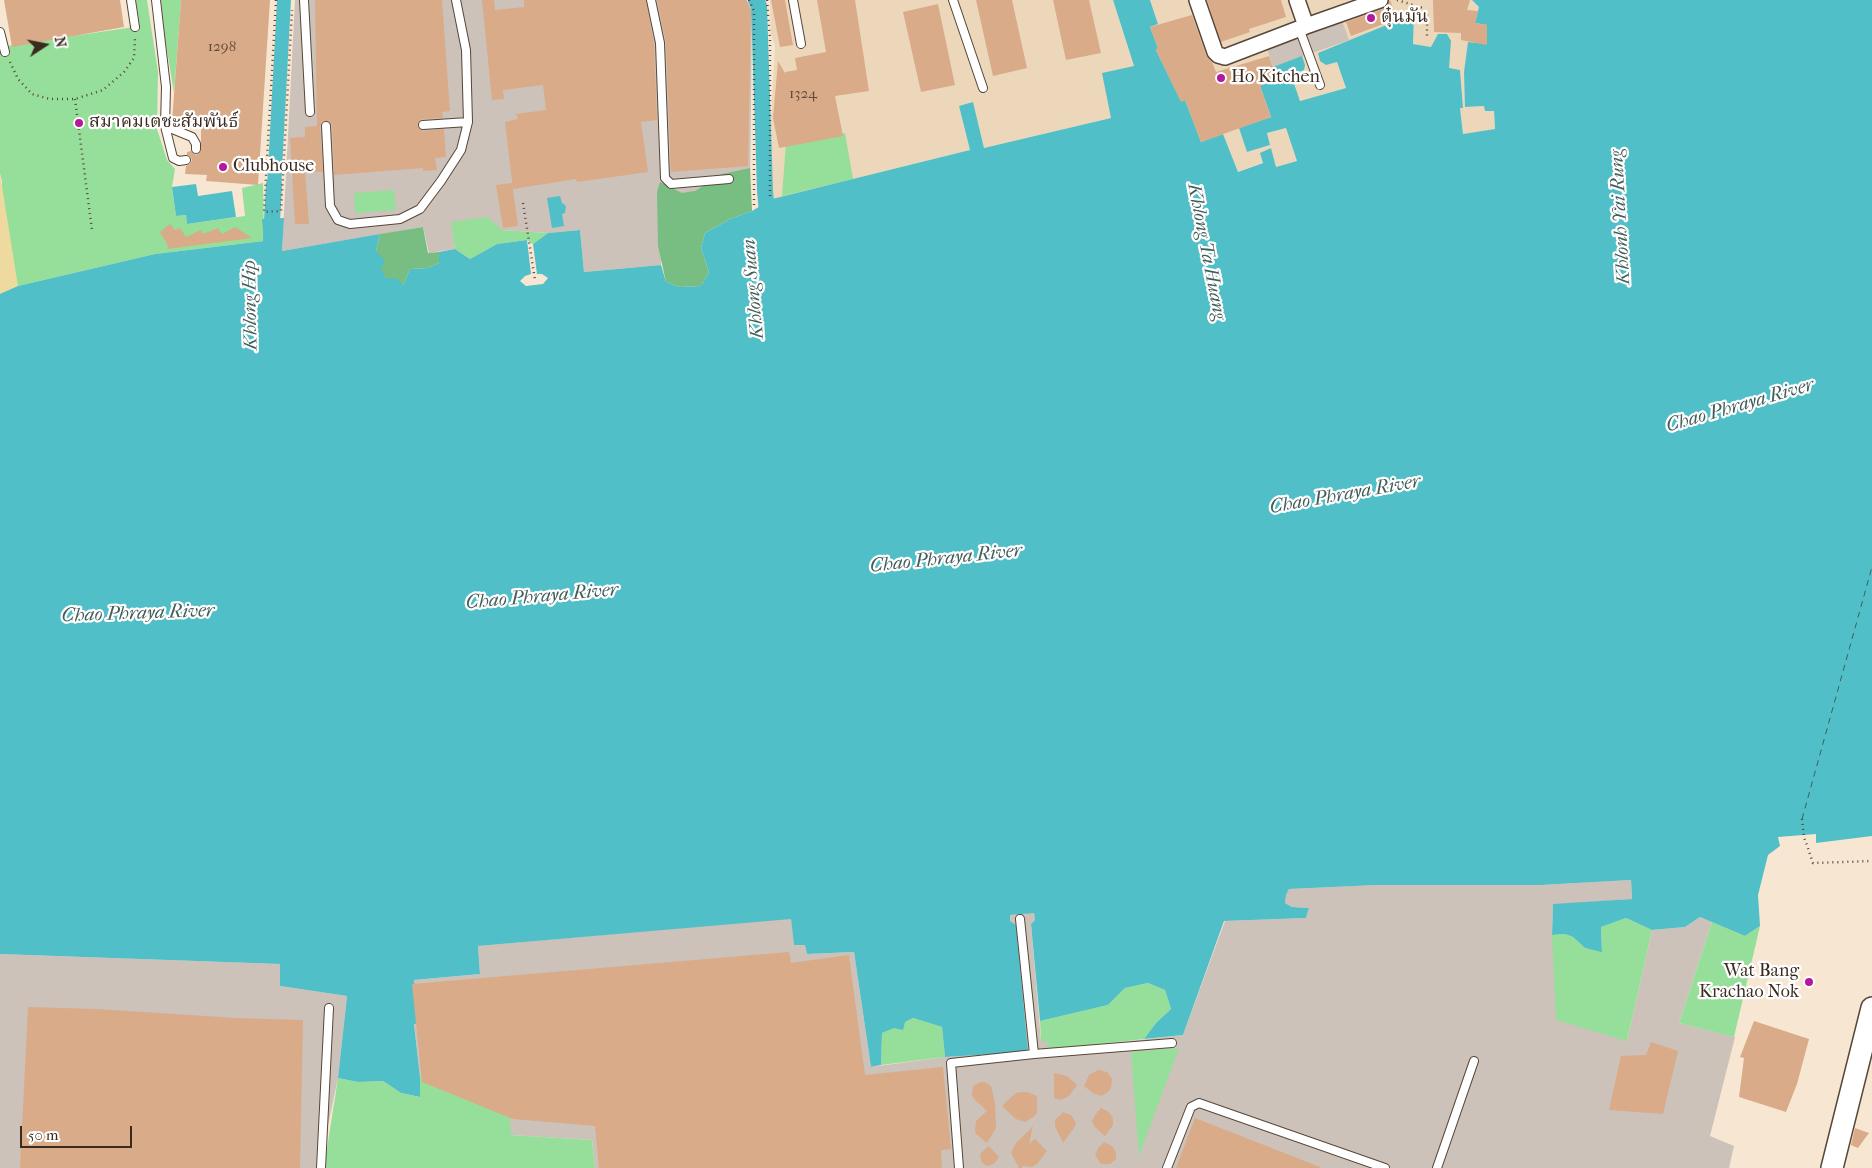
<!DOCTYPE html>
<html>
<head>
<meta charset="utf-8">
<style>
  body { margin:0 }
  #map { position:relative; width:1872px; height:1168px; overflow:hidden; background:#f7e7d2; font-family:"IM FELL French Canon",serif }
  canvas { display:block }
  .north { position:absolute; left:20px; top:20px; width:50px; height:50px; -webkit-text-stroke:4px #fff; paint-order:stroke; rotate:79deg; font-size:14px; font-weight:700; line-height:20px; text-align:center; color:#3b2a1e }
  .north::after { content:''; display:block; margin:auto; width:18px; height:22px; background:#3b2a1e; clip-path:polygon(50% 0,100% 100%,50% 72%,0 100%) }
  .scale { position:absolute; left:20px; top:1126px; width:112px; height:22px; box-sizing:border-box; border:2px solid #3b2a1e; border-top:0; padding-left:6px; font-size:15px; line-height:18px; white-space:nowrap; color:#3b2a1e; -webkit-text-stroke:4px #fff; paint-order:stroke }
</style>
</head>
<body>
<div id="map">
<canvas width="1872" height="1168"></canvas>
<div class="north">N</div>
<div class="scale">50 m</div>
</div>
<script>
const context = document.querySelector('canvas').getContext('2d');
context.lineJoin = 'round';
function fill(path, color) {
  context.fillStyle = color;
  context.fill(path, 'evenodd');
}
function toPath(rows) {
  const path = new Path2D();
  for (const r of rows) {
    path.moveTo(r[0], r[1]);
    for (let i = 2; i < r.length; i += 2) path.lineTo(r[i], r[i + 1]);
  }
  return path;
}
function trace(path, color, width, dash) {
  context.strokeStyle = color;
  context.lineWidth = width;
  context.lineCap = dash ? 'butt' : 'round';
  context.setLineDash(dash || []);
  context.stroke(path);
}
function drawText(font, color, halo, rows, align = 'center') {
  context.font = font + ' "IM FELL French Canon","Noto Serif Thai",serif';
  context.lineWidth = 4.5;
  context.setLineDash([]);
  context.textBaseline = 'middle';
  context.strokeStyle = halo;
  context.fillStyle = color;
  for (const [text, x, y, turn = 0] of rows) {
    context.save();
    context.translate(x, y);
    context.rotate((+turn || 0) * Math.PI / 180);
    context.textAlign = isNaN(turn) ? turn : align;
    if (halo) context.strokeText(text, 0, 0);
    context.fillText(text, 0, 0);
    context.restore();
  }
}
const built = toPath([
  [770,0,1113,0,1134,67,1111,118,984,148,973,103,959,106,970,150,772,199,771,120,775,46,771,35],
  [1150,0,1472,0,1479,7,1487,25,1487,45,1468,42,1466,107,1484,106,1494,111,1495,129,1463,134,1460,108,1463,108,1460,70,1449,69,1431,47,1413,44,1414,17,1401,19,1318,53,1337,62,1346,88,1299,101,1291,75,1268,79,1269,82,1260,87,1271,117,1239,128,1247,152,1270,145,1267,133,1286,128,1297,161,1276,167,1271,148,1263,162,1238,172,1223,135,1201,142,1156,50,1150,27,1158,24]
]);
const industrial = toPath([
  [295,0,747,0,752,10,750,190,752,211,660,222,661,265,584,272,580,230,548,233,502,230,452,222,455,249,429,253,423,227,282,251],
  [1341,18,1349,40,1273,67,1266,45],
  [1631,880,1632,899,1553,905,1552,935,1627,1041,1652,930,1685,927,1700,917,1712,922,1679,1023,1735,1037,1710,1136,1734,1146,1729,1168,595,1168,592,1140,510,1135,510,1116,420,1077,414,1023,418,1023,414,980,480,974,478,946,791,918,794,944,805,944,807,954,854,952,871,1067,945,1057,1027,1052,1016,926,1010,921,1010,915,1034,912,1035,920,1031,924,1041,1041,1047,1041,1049,1050,1183,1035,1225,921,1306,918,1309,908,1292,907,1285,903,1286,895,1289,889,1377,885,1541,885],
  [0,954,281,964,280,986,347,996,338,1078,319,1168,0,1168]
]);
const green = toPath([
  [136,0,147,0,158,72,157,129,167,160,175,169,172,187,176,216,186,215,187,224,245,216,242,188,263,183,264,241,155,254,18,286,0,294,2,181,0,174,0,47,140,26],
  [161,0,181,0,174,93,165,38],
  [845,133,853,179,782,196,786,143],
  [394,190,396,210,355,213,354,193],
  [487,217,502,230,548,233,533,244,527,240,497,244,470,259,455,249,451,222],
  [1626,918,1652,930,1627,1041,1556,1020,1552,935,1565,934,1573,937,1585,948,1602,951,1601,927],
  [1712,922,1745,936,1760,926,1734,1037,1679,1023],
  [1148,983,1165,990,1171,1009,1156,1023,1144,1039,1048,1050,1047,1041,1041,1041,1040,1021,1108,1005,1125,988],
  [913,1018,942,1027,945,1057,881,1065,882,1033],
  [1179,1048,1139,1156,1131,1052],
  [420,1077,510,1117,511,1135,592,1140,595,1168,324,1168,338,1078,358,1082,383,1081,401,1093,419,1097]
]);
const forest = toPath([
  [750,168,752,211,730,219,705,233,701,248,709,272,701,286,679,287,666,282,658,246,657,192,660,182,682,193,695,191,722,174],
  [423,227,428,253,439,252,439,263,428,268,410,269,403,285,386,278,380,269,376,251,380,234]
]);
const sand = toPath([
  [0,174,18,286,0,294]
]);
const water = toPath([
  [277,0,291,0,280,207,266,206],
  [1113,0,1150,0,1158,24,1150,27,1158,48,1156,50,1181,101,1185,100,1201,142,1223,134,1238,172,1263,163,1260,153,1271,148,1276,167,1297,161,1286,128,1267,133,1270,145,1247,152,1239,128,1271,117,1260,86,1268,82,1268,79,1276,76,1273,67,1302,56,1305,65,1304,70,1291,75,1300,101,1346,88,1337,62,1326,65,1320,61,1318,53,1401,19,1414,16,1413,44,1431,47,1438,34,1447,34,1451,41,1449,68,1460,70,1463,108,1460,108,1463,134,1495,129,1494,111,1485,111,1484,106,1465,107,1464,72,1468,42,1487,44,1487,25,1475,23,1479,7,1472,0,1872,0,1872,836,1816,843,1816,834,1778,837,1780,846,1768,855,1758,895,1760,926,1745,936,1700,917,1685,927,1652,930,1626,918,1601,927,1602,952,1585,948,1573,937,1565,934,1552,935,1553,904,1632,899,1631,880,1541,885,1377,885,1289,889,1286,895,1285,903,1292,907,1309,908,1306,918,1224,921,1183,1035,1144,1039,1156,1023,1171,1009,1165,990,1148,983,1125,988,1108,1005,1040,1021,1031,924,1035,920,1034,913,1010,915,1010,921,1016,925,1028,1052,945,1057,942,1027,913,1018,905,1022,903,1030,894,1028,882,1033,881,1065,871,1067,854,952,807,954,805,945,794,945,791,919,478,946,480,974,414,980,419,1023,414,1024,420,1077,420,1097,401,1093,383,1081,358,1082,338,1078,347,996,280,986,280,964,0,954,0,294,18,286,155,254,264,241,262,219,284,218,282,251,380,234,376,251,385,261,381,269,386,278,396,278,403,285,410,269,428,268,439,263,439,252,455,249,470,259,497,244,527,240,531,274,525,276,520,281,526,286,543,284,548,278,542,274,537,274,533,244,548,233,580,230,584,272,661,265,666,282,679,287,701,286,709,272,701,248,705,233,730,219,752,211,772,199,970,150,959,106,973,102,984,148,1111,118,1102,73,1134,66],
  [196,184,198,196,232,191,236,217,187,224,186,215,176,216,172,187],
  [560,196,562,203,566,206,565,213,562,214,564,226,552,228,547,198]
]);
const canal = toPath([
  [756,0,759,6,765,191,768,224],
  [271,240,274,184]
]);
const ferry = toPath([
  [1802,819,1872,567]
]);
const building = toPath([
  [4,0,120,0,124,27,12,47],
  [181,0,270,0,258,185,206,181,207,175,185,174,186,166,190,164,192,160,190,156,187,155,187,152,191,151,196,155,201,151,201,124,172,122],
  [315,0,442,0,450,111,442,112,443,118,422,119,417,125,419,128,423,131,444,129,446,157,435,158,437,170,423,171,423,168,334,175,332,125,328,121,323,121,320,126,323,172,305,172,309,224,295,224,290,138,305,137,305,127,317,126],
  [482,0,494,0,495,10,524,7,524,0,646,0,654,44,657,120,641,122,648,172,577,182,576,179,513,189,505,122,518,119,516,114,546,110,543,85,503,90,504,99,492,100],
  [657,0,746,0,751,10,748,166,671,172,666,43],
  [771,0,785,0,793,45,780,47],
  [817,0,855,0,869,91,835,96,843,136,779,148,773,118,778,61,786,75,785,72,797,70,795,58,826,52],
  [976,0,1012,0,1027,68,993,76],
  [1053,0,1089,0,1101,53,1066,60],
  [1207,0,1281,0,1286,17,1249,29,1250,32,1221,42],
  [1390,0,1397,19,1351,36,1346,22,1383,9],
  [1433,0,1470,0,1467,10,1478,11,1475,23,1487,25,1487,45,1461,40,1461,33,1434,32],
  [938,4,955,85,921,92,903,12],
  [1192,15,1206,55,1212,62,1216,72,1269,56,1276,76,1268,79,1269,82,1260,86,1271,117,1201,142,1185,100,1181,102,1156,50,1158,48,1150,27],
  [512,183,518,226,503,228,496,185],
  [170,224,175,230,180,228,186,237,201,230,203,234,218,228,222,234,235,227,252,238,167,249,168,246,160,232],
  [789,952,791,963,849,955,865,1075,943,1067,951,1149,941,1150,942,1168,599,1168,595,1126,513,1119,422,1082,412,984],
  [28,1007,96,1009,237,1018,303,1020,300,1168,20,1168],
  [1754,1021,1809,1039,1797,1084,1786,1112,1739,1097,1744,1058,1740,1057],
  [1651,1042,1678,1051,1663,1114,1609,1110,1621,1056,1646,1055],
  [1098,1070,1107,1072,1112,1079,1111,1088,1108,1092,1101,1096,1093,1093,1084,1086,1089,1075],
  [1054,1073,1067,1076,1077,1085,1069,1096,1061,1100,1054,1098],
  [981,1082,985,1082,991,1086,995,1103,996,1128,987,1143,976,1134,975,1130,976,1121,987,1111,974,1099,972,1095,973,1086],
  [1022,1092,1027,1092,1037,1096,1037,1113,1033,1117,1025,1122,1016,1119,1002,1106,1016,1093],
  [1101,1108,1109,1112,1113,1118,1113,1125,1105,1136,1095,1127,1092,1121,1095,1115],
  [1063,1112,1071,1115,1076,1123,1074,1128,1063,1143,1055,1126,1055,1120],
  [1195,1118,1320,1167,1320,1168,1176,1168],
  [1033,1126,1029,1144,1035,1139,1047,1151,1037,1164,1032,1167,1023,1166,1022,1168,1019,1168,1011,1153,1015,1144],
  [1855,1128,1869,1133,1858,1148,1851,1145],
  [1104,1142,1112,1146,1116,1152,1116,1159,1110,1164,1101,1164,1095,1155,1098,1148],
  [989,1146,999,1157,994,1164,988,1166,982,1163,980,1156,981,1153]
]);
const path = toPath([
  [276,0,264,212,281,211,292,10],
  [749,0,754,11,754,206],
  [767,0,770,39,770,198],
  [1397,0,1423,8,1427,14,1427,38],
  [10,62,18,79,32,94,50,99,75,99,103,90,124,72,134,58,135,38],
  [75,99,92,230],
  [523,203,535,280],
  [1802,819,1804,837,1813,863,1872,861]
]);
const lane = toPath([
  [131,0,135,27],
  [156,0,166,87,165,126],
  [304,0,310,112],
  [651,0,660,43,665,178,671,184,729,179],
  [793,0,801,44],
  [953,0,983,88],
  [1299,28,1320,85],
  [0,32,5,52],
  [423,125,468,122],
  [326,126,330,206,338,220,350,224,400,219,420,209,441,181,461,150,468,122,466,50,456,0],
  [186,160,179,161,173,158,165,126,192,137,196,144,196,149],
  [1034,1054,1172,1043],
  [321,1168,329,1008],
  [959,1168,951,1063,1034,1054,1020,919],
  [1167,1168,1191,1107,1199,1103,1385,1168],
  [1437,1168,1474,1061]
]);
const street = toPath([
  [1197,0,1215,52,1218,55,1225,57,1306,26,1380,0],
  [1297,0,1306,26]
]);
const secondary = toPath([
  [1832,1168,1872,1008]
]);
const markers = [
  [1371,18,5,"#b5179e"],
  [1221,78,5,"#b5179e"],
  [79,123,5,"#b5179e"],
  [223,167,5,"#b5179e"],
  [1809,982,5,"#b5179e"]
];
const numberNames = [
  ["1298",222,47],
  ["1324",803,94]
];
const poiNames = [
  ["ตุ๋นมัน",1381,18],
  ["Ho Kitchen",1231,78],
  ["สมาคมเตชะสัมพันธ์",89,123],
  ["Clubhouse",233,167],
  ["Wat Bang",1799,972,"right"],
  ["Krachao Nok",1799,993,"right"]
];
const waterNames = [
  ["Khlonh Yai Rung",1621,217,-93],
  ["Khlong Ta Huang",1206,252,79],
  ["Khlong Suan",754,289,-95],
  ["Khlong Hip",251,305,-91],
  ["Chao Phraya River",1740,406,-16],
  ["Chao Phraya River",1345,495,-10],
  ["Chao Phraya River",946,559,-6],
  ["Chao Phraya River",542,597,-5],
  ["Chao Phraya River",138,614,-2]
];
fill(built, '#edd7bb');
fill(industrial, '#ccc2b9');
fill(green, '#95df9a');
fill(forest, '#78be82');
fill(sand, '#eeda9e');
fill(water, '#51bfc7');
trace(canal, '#51bfc7', 16);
trace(ferry, '#435e59', 1, [6, 5]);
fill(building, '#d9ab88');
trace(lane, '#574639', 10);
trace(street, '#574639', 18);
trace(secondary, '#574639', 24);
trace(path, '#574639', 2.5, [1, 4]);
trace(lane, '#fff', 8);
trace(street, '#fff', 15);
trace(secondary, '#fff', 21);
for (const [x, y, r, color] of markers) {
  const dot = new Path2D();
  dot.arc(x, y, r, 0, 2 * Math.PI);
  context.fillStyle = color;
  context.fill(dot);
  trace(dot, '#fff', 2);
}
drawText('15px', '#624a38', null, numberNames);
drawText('18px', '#3b2a1e', '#fff', poiNames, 'left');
drawText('italic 19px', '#435e59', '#fff', waterNames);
</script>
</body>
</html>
